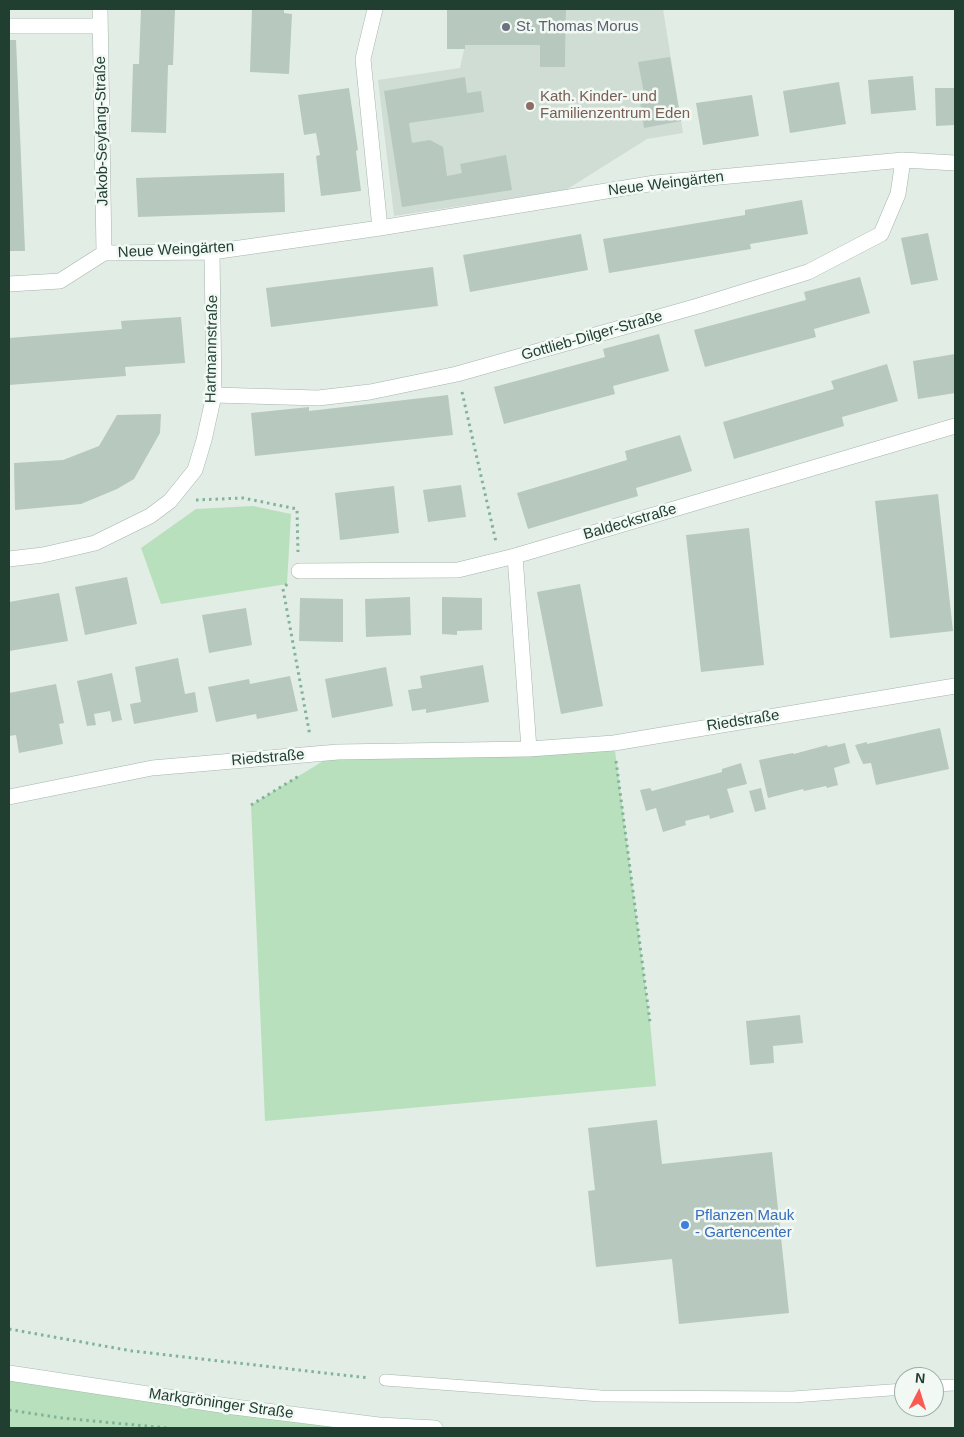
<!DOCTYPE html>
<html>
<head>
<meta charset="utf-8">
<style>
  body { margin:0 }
  #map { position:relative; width:964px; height:1437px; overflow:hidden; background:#e2ede6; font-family:Helvetica,sans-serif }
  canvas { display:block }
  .frame { position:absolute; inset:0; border:10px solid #203f31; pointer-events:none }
  .north { position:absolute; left:894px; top:1367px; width:50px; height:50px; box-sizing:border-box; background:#f2f9f4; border:1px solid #9eafa6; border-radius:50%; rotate:5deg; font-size:14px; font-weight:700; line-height:20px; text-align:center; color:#203f31 }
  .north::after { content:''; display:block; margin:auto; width:18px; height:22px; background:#fb5a52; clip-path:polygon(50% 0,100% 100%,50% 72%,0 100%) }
</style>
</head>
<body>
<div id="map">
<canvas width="964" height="1437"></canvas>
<div class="frame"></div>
<div class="north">N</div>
</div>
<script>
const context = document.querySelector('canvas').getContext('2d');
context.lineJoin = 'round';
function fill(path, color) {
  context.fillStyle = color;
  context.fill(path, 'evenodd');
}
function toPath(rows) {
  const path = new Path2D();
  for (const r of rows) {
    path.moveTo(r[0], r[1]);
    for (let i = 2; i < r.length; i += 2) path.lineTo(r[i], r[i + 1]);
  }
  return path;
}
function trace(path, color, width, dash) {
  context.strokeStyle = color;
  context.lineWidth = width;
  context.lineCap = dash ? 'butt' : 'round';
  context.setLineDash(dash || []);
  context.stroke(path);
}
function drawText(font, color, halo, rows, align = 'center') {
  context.font = font + ' Helvetica,sans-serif';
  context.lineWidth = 5;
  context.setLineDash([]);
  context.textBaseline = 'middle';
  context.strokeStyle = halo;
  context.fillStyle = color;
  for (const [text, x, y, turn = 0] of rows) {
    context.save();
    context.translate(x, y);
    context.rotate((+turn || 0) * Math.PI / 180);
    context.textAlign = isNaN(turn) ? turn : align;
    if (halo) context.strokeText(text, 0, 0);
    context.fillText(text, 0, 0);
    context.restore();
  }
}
const built = toPath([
  [566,9,663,9,683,133,647,139,566,190,394,216,378,80,460,68,465,45,540,45,540,67,565,64]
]);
const green = toPath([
  [253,506,291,514,287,584,161,604,141,548,196,509],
  [614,743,650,1022,656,1086,265,1121,251,805,338,752],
  [9,1373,431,1428,9,1428]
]);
const building = toPath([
  [141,9,175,9,173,65,168,65,166,133,131,132,133,64,139,64],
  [252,9,284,9,284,13,292,14,289,74,250,72],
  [447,9,566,9,565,67,540,67,540,45,465,45,465,49,447,49],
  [9,40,16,40,25,251,9,251],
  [670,57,681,121,644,128,639,94,644,93,638,62],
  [913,76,916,110,871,114,868,80],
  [465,77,467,93,481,91,484,112,409,123,412,143,430,140,443,147,447,176,462,173,460,164,506,155,512,190,402,207,384,91],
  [839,82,846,124,790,133,783,91],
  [349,88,358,150,356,151,361,191,321,196,316,156,320,155,316,133,304,135,298,95],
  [935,88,955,88,955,125,936,126],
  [752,95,759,136,703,145,696,103],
  [284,173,285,212,138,217,136,178],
  [802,200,808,234,750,244,751,249,609,273,603,239,745,215,745,210],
  [928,233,938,280,911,285,901,238],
  [581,234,588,270,470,292,463,255],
  [433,267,438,306,271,327,266,288],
  [860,277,870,313,814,329,816,337,705,367,694,330,806,300,804,292],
  [181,317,185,363,125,367,126,376,9,385,9,338,122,329,121,321],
  [659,334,669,371,613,386,615,394,504,424,494,387,605,357,603,349],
  [955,354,955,393,918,399,913,361],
  [887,364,898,401,842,417,844,426,734,459,723,422,834,389,831,381],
  [448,395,453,435,255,456,251,413,309,407,309,411],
  [161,414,160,433,134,479,117,489,81,504,15,510,14,463,63,460,99,446,117,415],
  [680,435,692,471,636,488,638,496,528,529,517,493,627,460,625,451],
  [461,485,466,517,428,522,423,490],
  [394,486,399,533,340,540,335,493],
  [938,494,953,631,890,638,875,501],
  [749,528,764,665,701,672,686,535],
  [127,577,137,624,85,635,75,587],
  [580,584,603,706,561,714,537,592],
  [59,593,68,641,9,651,9,602],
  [410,597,411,635,366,637,365,599],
  [442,597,482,598,482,630,457,631,457,635,442,634],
  [300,598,343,599,343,642,299,641],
  [246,608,252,645,209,653,202,615],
  [178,658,185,694,195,692,198,712,134,724,130,704,141,702,135,667],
  [483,665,489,702,426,713,426,709,412,711,408,690,422,688,420,676],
  [386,667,393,706,332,718,325,679],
  [112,673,122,720,112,722,110,711,94,714,96,725,87,726,77,681],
  [290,676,298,711,257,719,256,714,216,722,208,687,249,679,250,684],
  [56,684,64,723,59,724,63,744,19,753,16,735,9,736,9,693],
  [940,728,949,769,876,785,871,763,863,764,857,750,855,745,867,742,867,744],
  [845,743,850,763,834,768,838,785,827,788,826,786,804,791,803,789,768,798,759,760,793,753,794,754,827,745,828,747],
  [741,763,747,784,727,789,734,812,710,819,709,815,685,821,686,825,663,832,656,808,646,811,640,790,650,788,652,791,722,772,722,769],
  [761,788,766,809,755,812,749,791],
  [800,1015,803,1043,773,1046,774,1063,750,1065,746,1021],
  [657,1120,662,1164,772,1152,789,1313,679,1324,672,1259,596,1267,588,1191,595,1190,588,1128]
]);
const path = toPath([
  [462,392,496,542],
  [196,500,243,498,297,509,298,552],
  [287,584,283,589,310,736],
  [616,761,650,1022],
  [251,805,299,776],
  [9,1329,132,1351,369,1378],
  [9,1410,62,1418,167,1428]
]);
const service = toPath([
  [385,1380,601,1396,793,1397,904,1389],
  [934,1386,955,1385]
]);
const minor = toPath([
  [100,9,104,253],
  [375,9,363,59,380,228],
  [9,26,100,26],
  [9,284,60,281,104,253,212,252,380,228,655,183,903,160,955,163],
  [214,395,318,398,370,392,457,374,698,306,808,272,881,234,898,194,903,160],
  [515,556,529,749],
  [9,559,43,555,95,543,150,516,170,501,195,470,204,440,214,395,212,252],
  [299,571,458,570,515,556,955,426],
  [9,797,152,768,338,752,529,749,614,743,955,686]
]);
const secondary = toPath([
  [9,1373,234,1407,379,1425,435,1428]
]);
const markers = [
  [506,27,5,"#6b7280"],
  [530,106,5,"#8d6e63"],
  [685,1225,5,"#3f7fe0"]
];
const worshipNames = [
  ["St. Thomas Morus",516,27]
];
const educationNames = [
  ["Kath. Kinder- und",540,97],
  ["Familienzentrum Eden",540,114]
];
const streetNames = [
  ["Jakob-Seyfang-Straße",102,131,-91],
  ["Neue Weingärten",666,184,-7],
  ["Neue Weingärten",176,250,-3],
  ["Gottlieb-Dilger-Straße",592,336,-16],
  ["Hartmannstraße",212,349,-89],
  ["Baldeckstraße",630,522,-16],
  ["Riedstraße",743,721,-9],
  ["Riedstraße",268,758,-5],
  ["Markgröninger Straße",221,1404,8]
];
const shopNames = [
  ["Pflanzen Mauk",695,1216],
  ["- Gartencenter",695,1233]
];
fill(built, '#d0ddd4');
fill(green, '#b9e0bc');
fill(building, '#b7c8be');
trace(service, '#a4b5ac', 12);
trace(minor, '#a4b5ac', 16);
trace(secondary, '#a2bcae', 16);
trace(path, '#80b399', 3, [2.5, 4]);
trace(service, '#fff', 11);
trace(minor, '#fff', 15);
trace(secondary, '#fff', 15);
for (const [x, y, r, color] of markers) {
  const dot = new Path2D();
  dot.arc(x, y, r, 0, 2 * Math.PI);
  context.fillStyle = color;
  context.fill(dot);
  trace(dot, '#f2f9f4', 2);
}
drawText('15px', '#5b616d', '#f2f9f4', worshipNames, 'left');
drawText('15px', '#785e54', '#f2f9f4', educationNames, 'left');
drawText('15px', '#203f31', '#f2f9f4', streetNames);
drawText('15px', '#366cbe', '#f2f9f4', shopNames, 'left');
</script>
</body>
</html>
